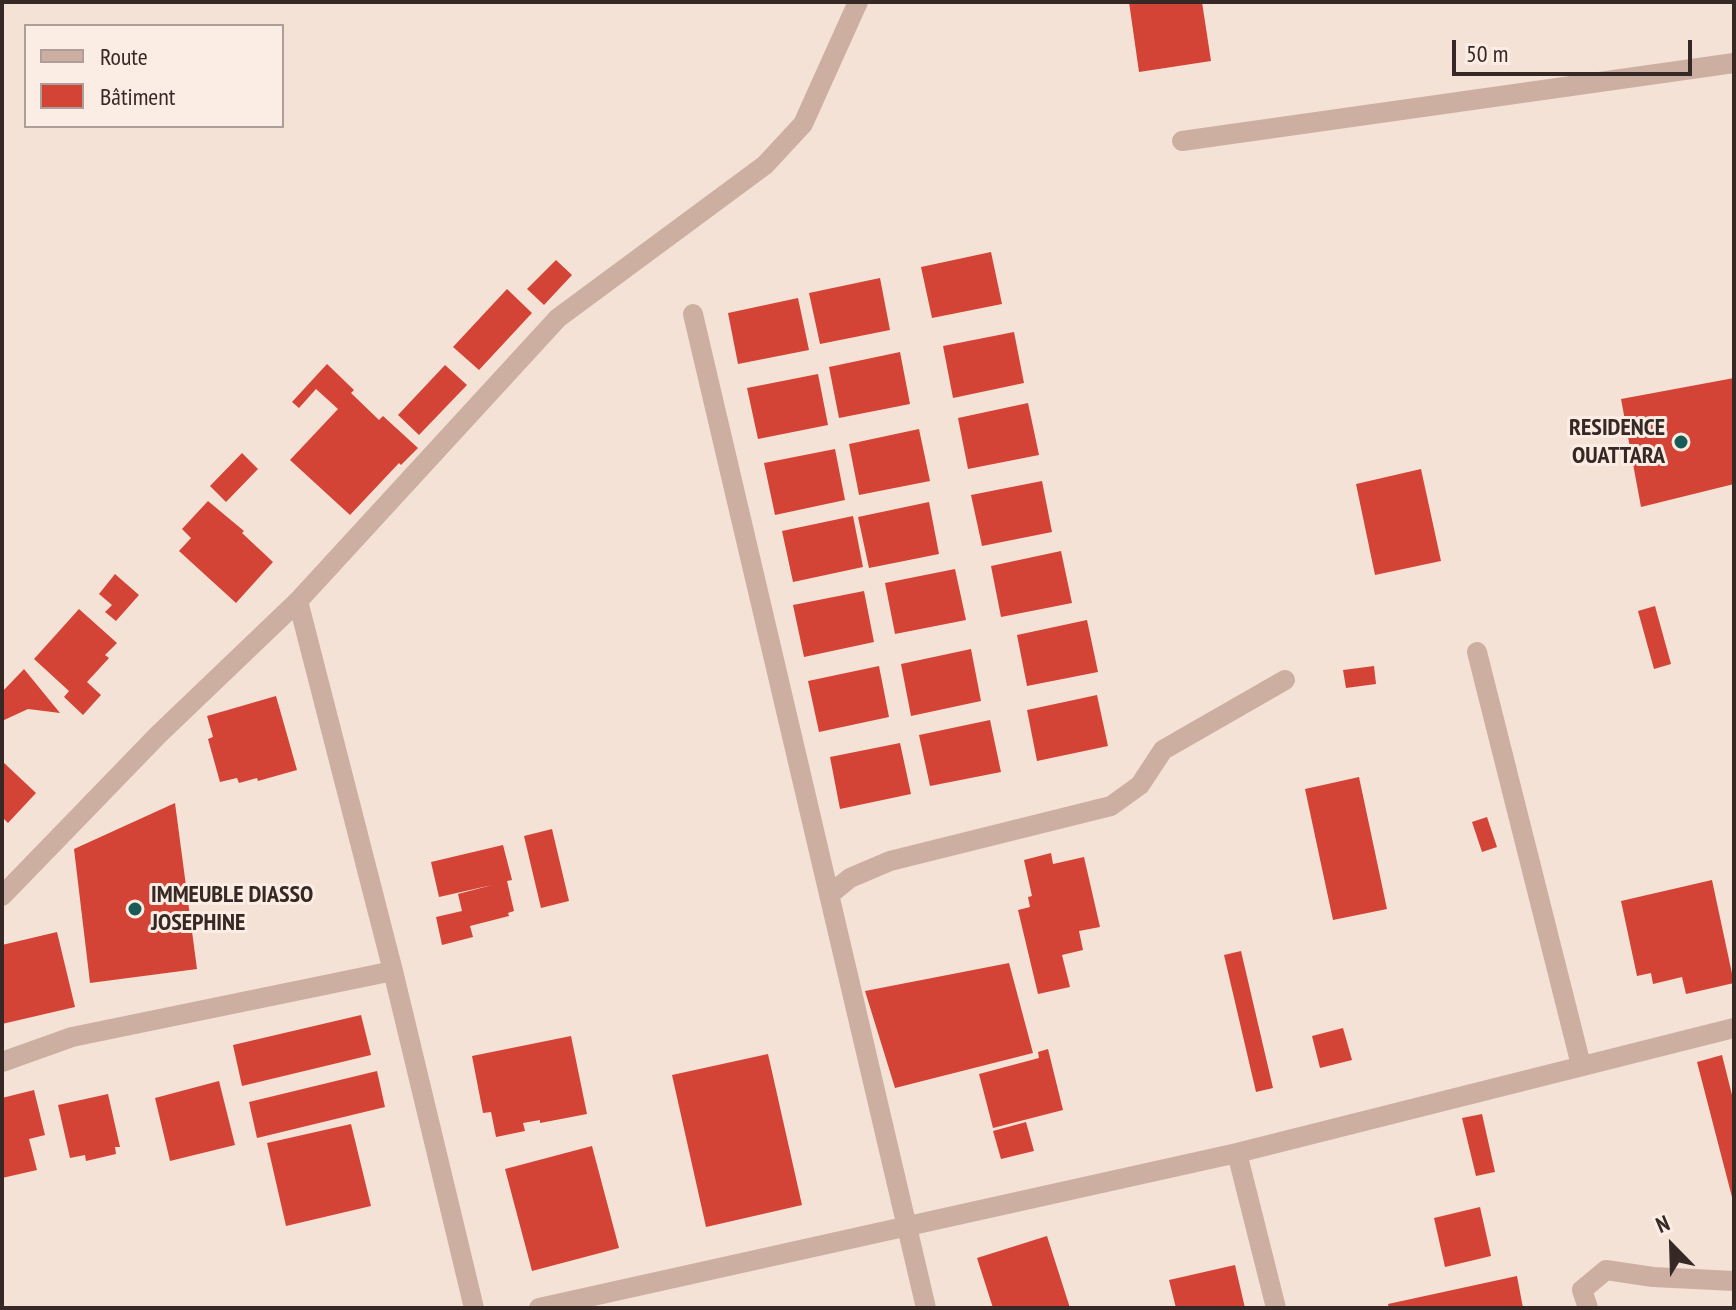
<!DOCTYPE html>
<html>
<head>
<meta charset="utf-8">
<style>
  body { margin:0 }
  #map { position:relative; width:1736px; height:1310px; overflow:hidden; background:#f4e2d7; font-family:"PT Sans Narrow",sans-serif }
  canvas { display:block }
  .frame { position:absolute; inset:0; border:4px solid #362825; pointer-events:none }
  .legend { position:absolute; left:24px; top:24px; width:260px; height:104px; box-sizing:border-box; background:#fbede4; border:2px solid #ac9e98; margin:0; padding:10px 14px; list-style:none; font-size:24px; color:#362825 }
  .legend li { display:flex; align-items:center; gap:16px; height:40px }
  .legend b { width:40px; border:2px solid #ac9e98 }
  .north { position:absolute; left:1632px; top:1206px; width:80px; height:80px; -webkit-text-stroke:6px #fbede4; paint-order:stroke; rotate:337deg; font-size:22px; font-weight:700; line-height:32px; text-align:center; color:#362825 }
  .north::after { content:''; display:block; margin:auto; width:28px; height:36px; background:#362825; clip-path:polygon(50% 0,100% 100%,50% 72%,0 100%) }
  .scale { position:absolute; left:1452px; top:40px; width:240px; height:36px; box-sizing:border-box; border:4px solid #362825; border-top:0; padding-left:10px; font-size:24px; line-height:28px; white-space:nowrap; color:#362825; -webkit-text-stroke:6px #fbede4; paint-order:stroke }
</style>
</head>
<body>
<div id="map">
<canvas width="1736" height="1310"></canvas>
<div class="frame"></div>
<ul class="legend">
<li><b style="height:10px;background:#cdafa2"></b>Route</li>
<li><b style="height:22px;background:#d34436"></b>Bâtiment</li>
</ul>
<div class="north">N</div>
<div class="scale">50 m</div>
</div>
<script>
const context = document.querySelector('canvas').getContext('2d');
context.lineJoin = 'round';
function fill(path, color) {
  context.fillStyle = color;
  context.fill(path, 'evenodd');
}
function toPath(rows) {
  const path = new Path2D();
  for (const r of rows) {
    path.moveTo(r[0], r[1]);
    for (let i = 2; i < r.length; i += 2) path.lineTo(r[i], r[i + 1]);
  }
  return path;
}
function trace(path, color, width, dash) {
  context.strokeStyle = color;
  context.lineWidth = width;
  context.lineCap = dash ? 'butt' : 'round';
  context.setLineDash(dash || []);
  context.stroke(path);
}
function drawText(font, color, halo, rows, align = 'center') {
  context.font = font + ' "PT Sans Narrow",sans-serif';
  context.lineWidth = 6;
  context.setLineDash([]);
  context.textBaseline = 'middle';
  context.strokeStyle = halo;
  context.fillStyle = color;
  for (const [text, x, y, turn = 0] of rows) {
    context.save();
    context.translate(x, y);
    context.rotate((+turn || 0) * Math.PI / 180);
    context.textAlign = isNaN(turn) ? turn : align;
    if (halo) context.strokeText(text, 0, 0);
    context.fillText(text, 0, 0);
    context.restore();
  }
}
const building = toPath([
  [1129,2,1202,2,1211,61,1139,72],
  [991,252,1002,304,932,318,921,267],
  [556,260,572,275,544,305,527,289],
  [880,278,890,330,820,344,809,293],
  [507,289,532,313,479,370,453,347],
  [798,298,809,350,738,364,728,313],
  [1014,332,1024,383,953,398,943,346],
  [900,352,910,404,839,418,829,367],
  [327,364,354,390,351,393,379,420,383,416,418,448,401,465,399,463,350,515,290,460,338,409,316,389,299,408,292,402],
  [445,365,467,385,419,435,398,415],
  [818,374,828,425,758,439,747,388],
  [1734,378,1734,484,1641,507,1621,399],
  [1028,403,1039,455,968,469,958,418],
  [919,429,930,481,859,495,849,444],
  [835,449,845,500,775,515,764,463],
  [242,453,258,469,226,502,210,486],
  [1421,469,1441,561,1375,575,1356,484],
  [1042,481,1052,532,982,546,971,495],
  [208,501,244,531,242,533,273,562,236,603,179,551,191,538,182,529],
  [929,502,939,554,869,568,858,517],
  [853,516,863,567,793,582,782,531],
  [1061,551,1072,603,1001,617,991,566],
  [955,569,966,620,895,634,885,583],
  [115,574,139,595,116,621,105,612,112,605,99,594],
  [864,591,874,642,804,657,793,605],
  [1655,606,1671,664,1654,669,1638,611],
  [79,609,117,643,105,655,109,658,87,682,101,695,83,715,64,697,69,691,34,659],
  [1087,620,1098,672,1027,686,1017,635],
  [971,649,981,701,911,716,901,664],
  [879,666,889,717,819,732,808,681],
  [1374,666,1376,684,1346,688,1343,670],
  [24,669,60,713,28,709,2,721,2,692],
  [1097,695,1108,746,1037,761,1027,710],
  [276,696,297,770,258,781,257,778,239,783,237,778,220,782,208,739,213,737,207,716],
  [990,720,1001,772,930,786,919,735],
  [900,743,911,794,840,809,830,757],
  [2,761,36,793,8,823,2,817],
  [1359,777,1387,909,1333,920,1305,789],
  [175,803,197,969,90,983,74,849],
  [1487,817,1497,847,1482,852,1472,822],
  [552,829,569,901,541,908,524,836],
  [503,845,512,880,507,881,514,911,508,913,509,916,470,926,473,937,442,945,436,917,462,911,458,894,492,885,439,897,431,862],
  [1051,853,1053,864,1084,857,1100,927,1079,931,1083,950,1062,955,1070,987,1038,994,1018,910,1030,907,1028,897,1032,896,1024,860],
  [1712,880,1734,983,1686,994,1682,977,1653,984,1651,973,1637,976,1621,901],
  [57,932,75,1007,2,1024,2,945],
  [1241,951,1273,1088,1256,1092,1224,955],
  [1009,963,1033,1053,895,1088,865,991],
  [361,1015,371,1055,242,1086,233,1045],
  [1343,1028,1352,1060,1320,1068,1312,1036],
  [571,1036,587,1114,540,1123,540,1120,523,1123,525,1131,496,1137,491,1112,483,1113,472,1056],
  [1048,1049,1063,1110,993,1128,979,1074,1039,1058,1038,1052],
  [768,1054,802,1205,706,1227,672,1075],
  [1722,1055,1734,1103,1733,1201,1697,1062],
  [377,1071,385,1107,257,1138,249,1102],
  [219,1081,235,1145,170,1161,155,1098],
  [34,1090,45,1135,29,1139,37,1170,2,1178,2,1098],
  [108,1094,120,1147,115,1147,116,1154,86,1161,85,1155,70,1158,58,1105],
  [1482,1114,1495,1172,1476,1176,1462,1118],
  [1026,1122,1034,1151,1001,1159,993,1131],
  [351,1124,371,1206,286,1226,267,1143],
  [592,1146,619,1248,532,1271,505,1169],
  [1480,1207,1491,1256,1445,1267,1434,1218],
  [1047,1236,1070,1308,993,1308,977,1258],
  [1235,1265,1245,1308,1176,1308,1169,1280],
  [1517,1276,1523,1308,1389,1308,1388,1304]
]);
const minor = toPath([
  [1182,141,1734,63],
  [693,314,926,1308],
  [298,601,393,971,474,1308],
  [1477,652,1581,1065],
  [829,895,850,878,890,861,1111,806,1140,785,1163,750,1285,680],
  [2,896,158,735,298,601,558,318,765,165,803,124,858,2],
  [2,1062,72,1037,393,971],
  [1237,1153,1276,1308],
  [539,1308,1237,1153,1734,1028],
  [1588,1308,1582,1290,1606,1270,1653,1277,1734,1281]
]);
const markers = [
  [1681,442,8,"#175c56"],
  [135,909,8,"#175c56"]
];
const poiNames = [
  ["RESIDENCE",1665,428],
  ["OUATTARA",1665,456],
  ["IMMEUBLE DIASSO",151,895,"left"],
  ["JOSEPHINE",151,923,"left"]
];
fill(building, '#d34436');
trace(minor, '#cdafa2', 20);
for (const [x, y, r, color] of markers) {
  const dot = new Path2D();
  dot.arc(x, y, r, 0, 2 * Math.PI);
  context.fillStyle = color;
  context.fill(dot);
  trace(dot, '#fbede4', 3);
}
drawText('bold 24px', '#362825', '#fbede4', poiNames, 'right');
</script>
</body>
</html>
